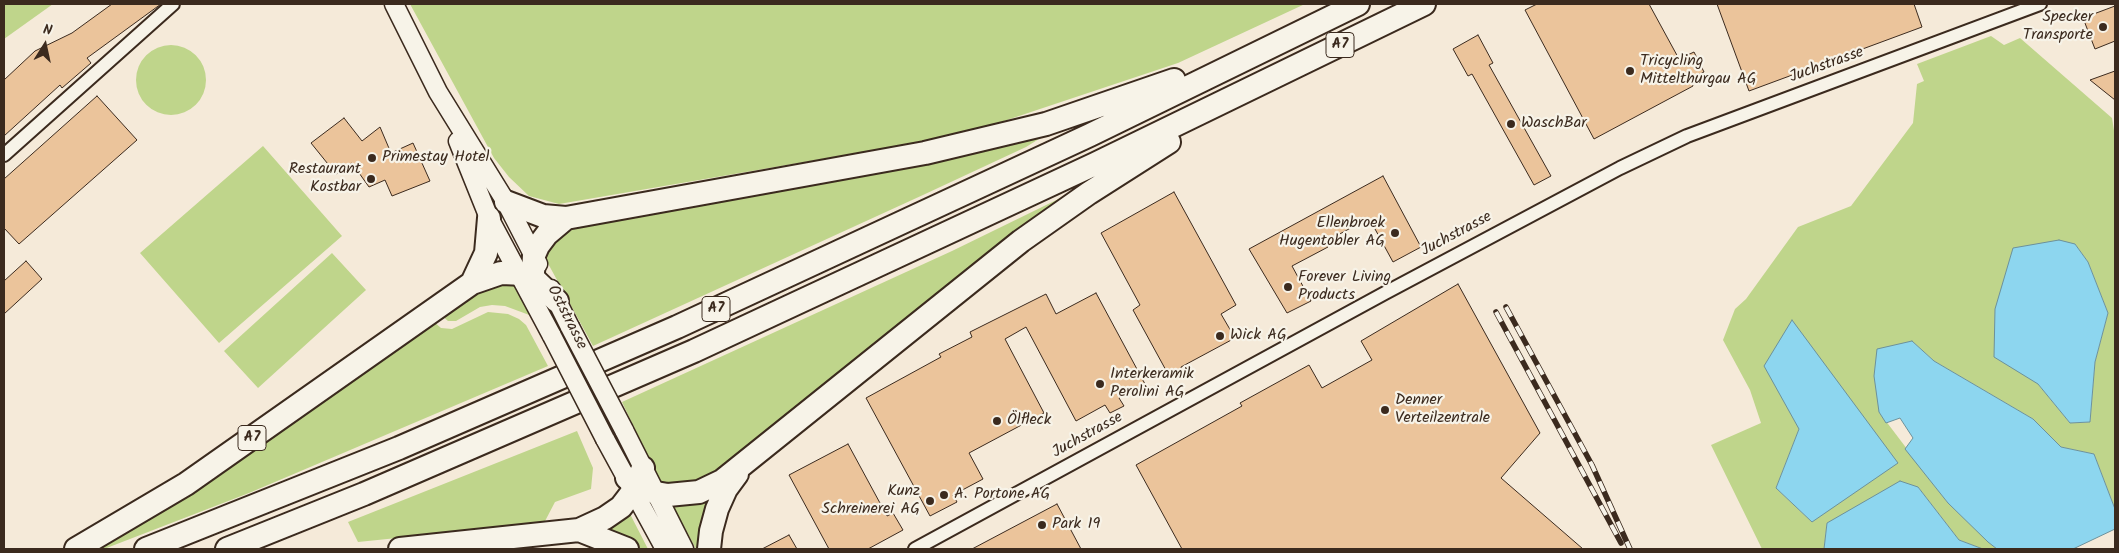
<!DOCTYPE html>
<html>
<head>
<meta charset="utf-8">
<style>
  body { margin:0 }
  #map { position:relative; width:2119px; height:553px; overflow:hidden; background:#f5ead9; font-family:Kalam,sans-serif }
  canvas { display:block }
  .frame { position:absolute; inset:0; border:5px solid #3b2a1e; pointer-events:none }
  .north { position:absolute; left:20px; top:20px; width:50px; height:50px; -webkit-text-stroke:4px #f7f3e8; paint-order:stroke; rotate:10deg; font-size:14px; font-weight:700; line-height:20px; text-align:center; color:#3b2a1e }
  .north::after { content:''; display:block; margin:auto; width:18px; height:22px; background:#3b2a1e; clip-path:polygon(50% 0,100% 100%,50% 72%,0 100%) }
</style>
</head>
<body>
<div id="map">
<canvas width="2119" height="553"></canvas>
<div class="frame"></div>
<div class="north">N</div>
</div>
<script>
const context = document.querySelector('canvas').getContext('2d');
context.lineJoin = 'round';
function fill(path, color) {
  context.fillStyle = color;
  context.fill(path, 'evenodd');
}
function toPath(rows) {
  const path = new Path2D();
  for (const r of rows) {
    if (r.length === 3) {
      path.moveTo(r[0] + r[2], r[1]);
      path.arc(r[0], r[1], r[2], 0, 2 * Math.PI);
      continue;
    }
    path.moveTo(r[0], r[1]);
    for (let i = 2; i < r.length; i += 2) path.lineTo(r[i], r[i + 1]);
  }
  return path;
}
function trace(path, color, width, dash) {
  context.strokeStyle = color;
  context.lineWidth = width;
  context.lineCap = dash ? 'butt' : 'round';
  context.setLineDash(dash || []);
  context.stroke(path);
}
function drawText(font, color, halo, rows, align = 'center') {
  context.font = font + ' Kalam,sans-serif';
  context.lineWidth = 4.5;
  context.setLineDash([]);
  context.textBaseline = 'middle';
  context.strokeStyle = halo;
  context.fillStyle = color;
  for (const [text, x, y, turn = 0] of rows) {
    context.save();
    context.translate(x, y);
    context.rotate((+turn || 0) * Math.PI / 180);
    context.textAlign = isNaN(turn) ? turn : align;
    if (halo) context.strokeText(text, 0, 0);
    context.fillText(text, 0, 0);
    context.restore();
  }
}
const green = toPath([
  [4,4,53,4,4,39],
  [410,4,1305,4,1178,63,962,135,559,204,529,196,509,177,494,158],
  [1991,36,2004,45,2020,38,2112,118,2115,137,2115,509,2094,454,2061,447,2033,419,1934,361,1912,341,1879,412,1948,503,1997,549,1983,549,1959,540,1918,487,1827,523,1824,549,1762,549,1711,445,1761,423,1750,390,1723,340,1735,309,1746,299,1798,227,1851,206,1913,123,1917,84,1924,81,1917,64],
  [2075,244,2088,262,2108,313,2095,362,2090,422,2070,423,2038,384],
  [1799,429,1812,522,1776,488],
  [171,80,35],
  [1047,134,1026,147,923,195,593,346,545,258,544,249,560,235,586,224],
  [263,146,342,236,219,343,140,253],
  [1083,187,702,482,664,485,660,482,622,402,952,251],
  [332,253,366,290,258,388,224,351],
  [495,281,515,285,532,316,505,306,492,305,480,307,456,321,448,321,440,314],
  [488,312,508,314,519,319,526,325,548,366,249,493,104,549,88,549,433,321,441,328,452,329],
  [577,431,593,468,591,489,555,502,544,523,358,542,348,522],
  [710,495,701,549,696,549,673,506],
  [629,512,648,549,641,549,605,528]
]);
const water = toPath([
  [2059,240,2075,244,2088,262,2108,313,2095,362,2090,422,2070,423,2038,384,1994,357,1995,309,2013,248,2059,240],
  [1792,320,1898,463,1812,522,1776,488,1799,429,1764,366,1792,320],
  [1912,341,1934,361,2033,419,2061,447,2094,454,2115,509,2115,529,2073,549,1997,549,1988,542,1948,503,1905,449,1913,438,1900,418,1886,423,1879,412,1874,376,1877,349,1912,341],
  [1900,481,1918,487,1959,540,1983,549,1824,549,1827,523,1900,481]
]);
const building = toPath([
  [112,4,161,4,87,58,91,63,62,88,60,85,4,136,4,80,35,51,72,33,112,4],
  [1537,4,1649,4,1679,59,1694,52,1704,72,1690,79,1693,86,1594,139,1525,10,1537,4],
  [1717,4,1914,4,1922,27,1749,91,1717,4],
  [2115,6,2115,41,2095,49,2083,18,2115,6],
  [1478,35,1493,63,1489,65,1551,176,1534,185,1472,74,1468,76,1453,49,1478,35],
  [2115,71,2115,100,2090,80,2115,71],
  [97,96,137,140,19,244,4,228,4,179,97,96],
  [344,118,362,141,380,127,391,153,413,143,430,181,392,196,385,180,369,187,352,163,336,174,311,143,344,118],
  [1383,176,1421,247,1393,262,1369,218,1325,242,1328,247,1292,266,1311,301,1287,313,1249,249,1383,176],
  [1174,192,1236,305,1221,314,1235,338,1181,367,1181,379,1172,373,1168,374,1133,310,1140,305,1101,233,1174,192],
  [26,261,42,279,4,314,4,281,26,261],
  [1458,284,1540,433,1501,478,1583,549,1182,549,1136,465,1242,406,1240,403,1309,365,1322,388,1372,360,1361,341,1458,284],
  [1096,293,1145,384,1119,398,1124,406,1110,413,1105,405,1076,421,1026,327,1005,339,1044,413,969,453,983,479,953,495,957,502,930,516,866,398,941,357,939,354,972,337,970,332,1046,294,1056,314,1096,293],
  [848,444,887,516,893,513,903,530,868,549,829,549,789,475,848,444],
  [1057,504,1081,549,972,549,1057,504],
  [789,535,797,549,762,549,789,535]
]);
const minor = toPath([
  [4,155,173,4],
  [915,549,1385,293,1620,168,1687,136,2040,4]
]);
const secondary = toPath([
  [394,4,438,92,506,202,538,264],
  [458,141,489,218,552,336],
  [551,289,570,327],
  [624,430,684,549],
  [605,439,665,549]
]);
const motorway = toPath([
  [506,202,543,216,566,218,925,153,1046,124,1174,80],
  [472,283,486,253,489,218],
  [532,291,534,255,538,246,547,234,566,218],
  [627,478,656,493,668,495,699,492,722,481,1021,241,1089,193,1169,142],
  [579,530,627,549],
  [76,549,186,484,472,283,501,273,525,274,531,276,557,301],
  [146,549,399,448,677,327,1090,135,1358,4],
  [227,549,364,494,694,351,1095,164,1424,4],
  [400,549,579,530,605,518,621,507,634,490,643,468],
  [709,549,711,531,717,509,726,489,737,474]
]);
const rail = toPath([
  [1506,307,1592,465,1630,549],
  [1496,312,1621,543]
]);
const secondaryBridge = toPath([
  [570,327,624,430],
  [552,336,605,439]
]);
const markers = [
  [2103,27,5,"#3b2a1e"],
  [1630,71,5,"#3b2a1e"],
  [1511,124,5,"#3b2a1e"],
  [372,158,5,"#3b2a1e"],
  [371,179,5,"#3b2a1e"],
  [1395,233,5,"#3b2a1e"],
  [1288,287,5,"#3b2a1e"],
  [1220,336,5,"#3b2a1e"],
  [1100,384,5,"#3b2a1e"],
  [1385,410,5,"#3b2a1e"],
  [997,421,5,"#3b2a1e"],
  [944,495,5,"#3b2a1e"],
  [930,501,5,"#3b2a1e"],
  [1042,525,5,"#3b2a1e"]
];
const shields = [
  [1340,45,28],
  [716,309,28],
  [252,438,28]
];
const shieldNames = [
  ["A7",1340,45],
  ["A7",716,309],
  ["A7",252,438]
];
const poiNames = [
  ["Specker",2093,18,"right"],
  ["Transporte",2093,36,"right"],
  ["Tricycling",1640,62],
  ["Mittelthurgau AG",1640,80],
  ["WaschBar",1521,124],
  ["Primestay Hotel",382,158],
  ["Restaurant",361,170,"right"],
  ["Kostbar",361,188,"right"],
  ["Ellenbroek",1385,224,"right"],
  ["Hugentobler AG",1385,242,"right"],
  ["Forever Living",1298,278],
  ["Products",1298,296],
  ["Wick AG",1230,336],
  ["Interkeramik",1110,375],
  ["Perolini AG",1110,393],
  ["Denner",1395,401],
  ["Verteilzentrale",1395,419],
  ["Ölfleck",1007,421],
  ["Kunz",920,492,"right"],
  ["Schreinerei AG",920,510,"right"],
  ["A. Portone AG",954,495],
  ["Park 19",1052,525]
];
const streetNames = [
  ["Juchstrasse",1827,66,-20],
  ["Juchstrasse",1457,235,-28],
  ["Oststrasse",566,318,63],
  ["Juchstrasse",1088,436,-29]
];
fill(green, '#bfd58b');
fill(water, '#8dd6ef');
trace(water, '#6c919b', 1);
fill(building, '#ebc49b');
trace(building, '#3b2a1e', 1);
trace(minor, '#3b2a1e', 16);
trace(secondary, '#3b2a1e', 21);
trace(motorway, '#3b2a1e', 26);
trace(minor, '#f7f3e8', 12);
trace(secondary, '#f7f3e8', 18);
trace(motorway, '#f7f3e8', 22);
trace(rail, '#3b2a1e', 5.5);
trace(rail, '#f7f3e8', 4, [11]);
trace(secondaryBridge, '#3b2a1e', 21, []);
trace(secondaryBridge, '#f7f3e8', 18);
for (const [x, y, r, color] of markers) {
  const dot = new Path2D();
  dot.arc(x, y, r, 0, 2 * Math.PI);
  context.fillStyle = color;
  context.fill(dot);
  trace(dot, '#f7f3e8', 2);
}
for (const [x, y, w] of shields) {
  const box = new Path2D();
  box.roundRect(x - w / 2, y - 12.5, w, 25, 4);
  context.fillStyle = '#f7f3e8';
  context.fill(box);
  trace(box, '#3b2a1e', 1);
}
drawText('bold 15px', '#3b2a1e', null, shieldNames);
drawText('16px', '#3b2a1e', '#f7f3e8', poiNames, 'left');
drawText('16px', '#3b2a1e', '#f7f3e8', streetNames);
</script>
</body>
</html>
